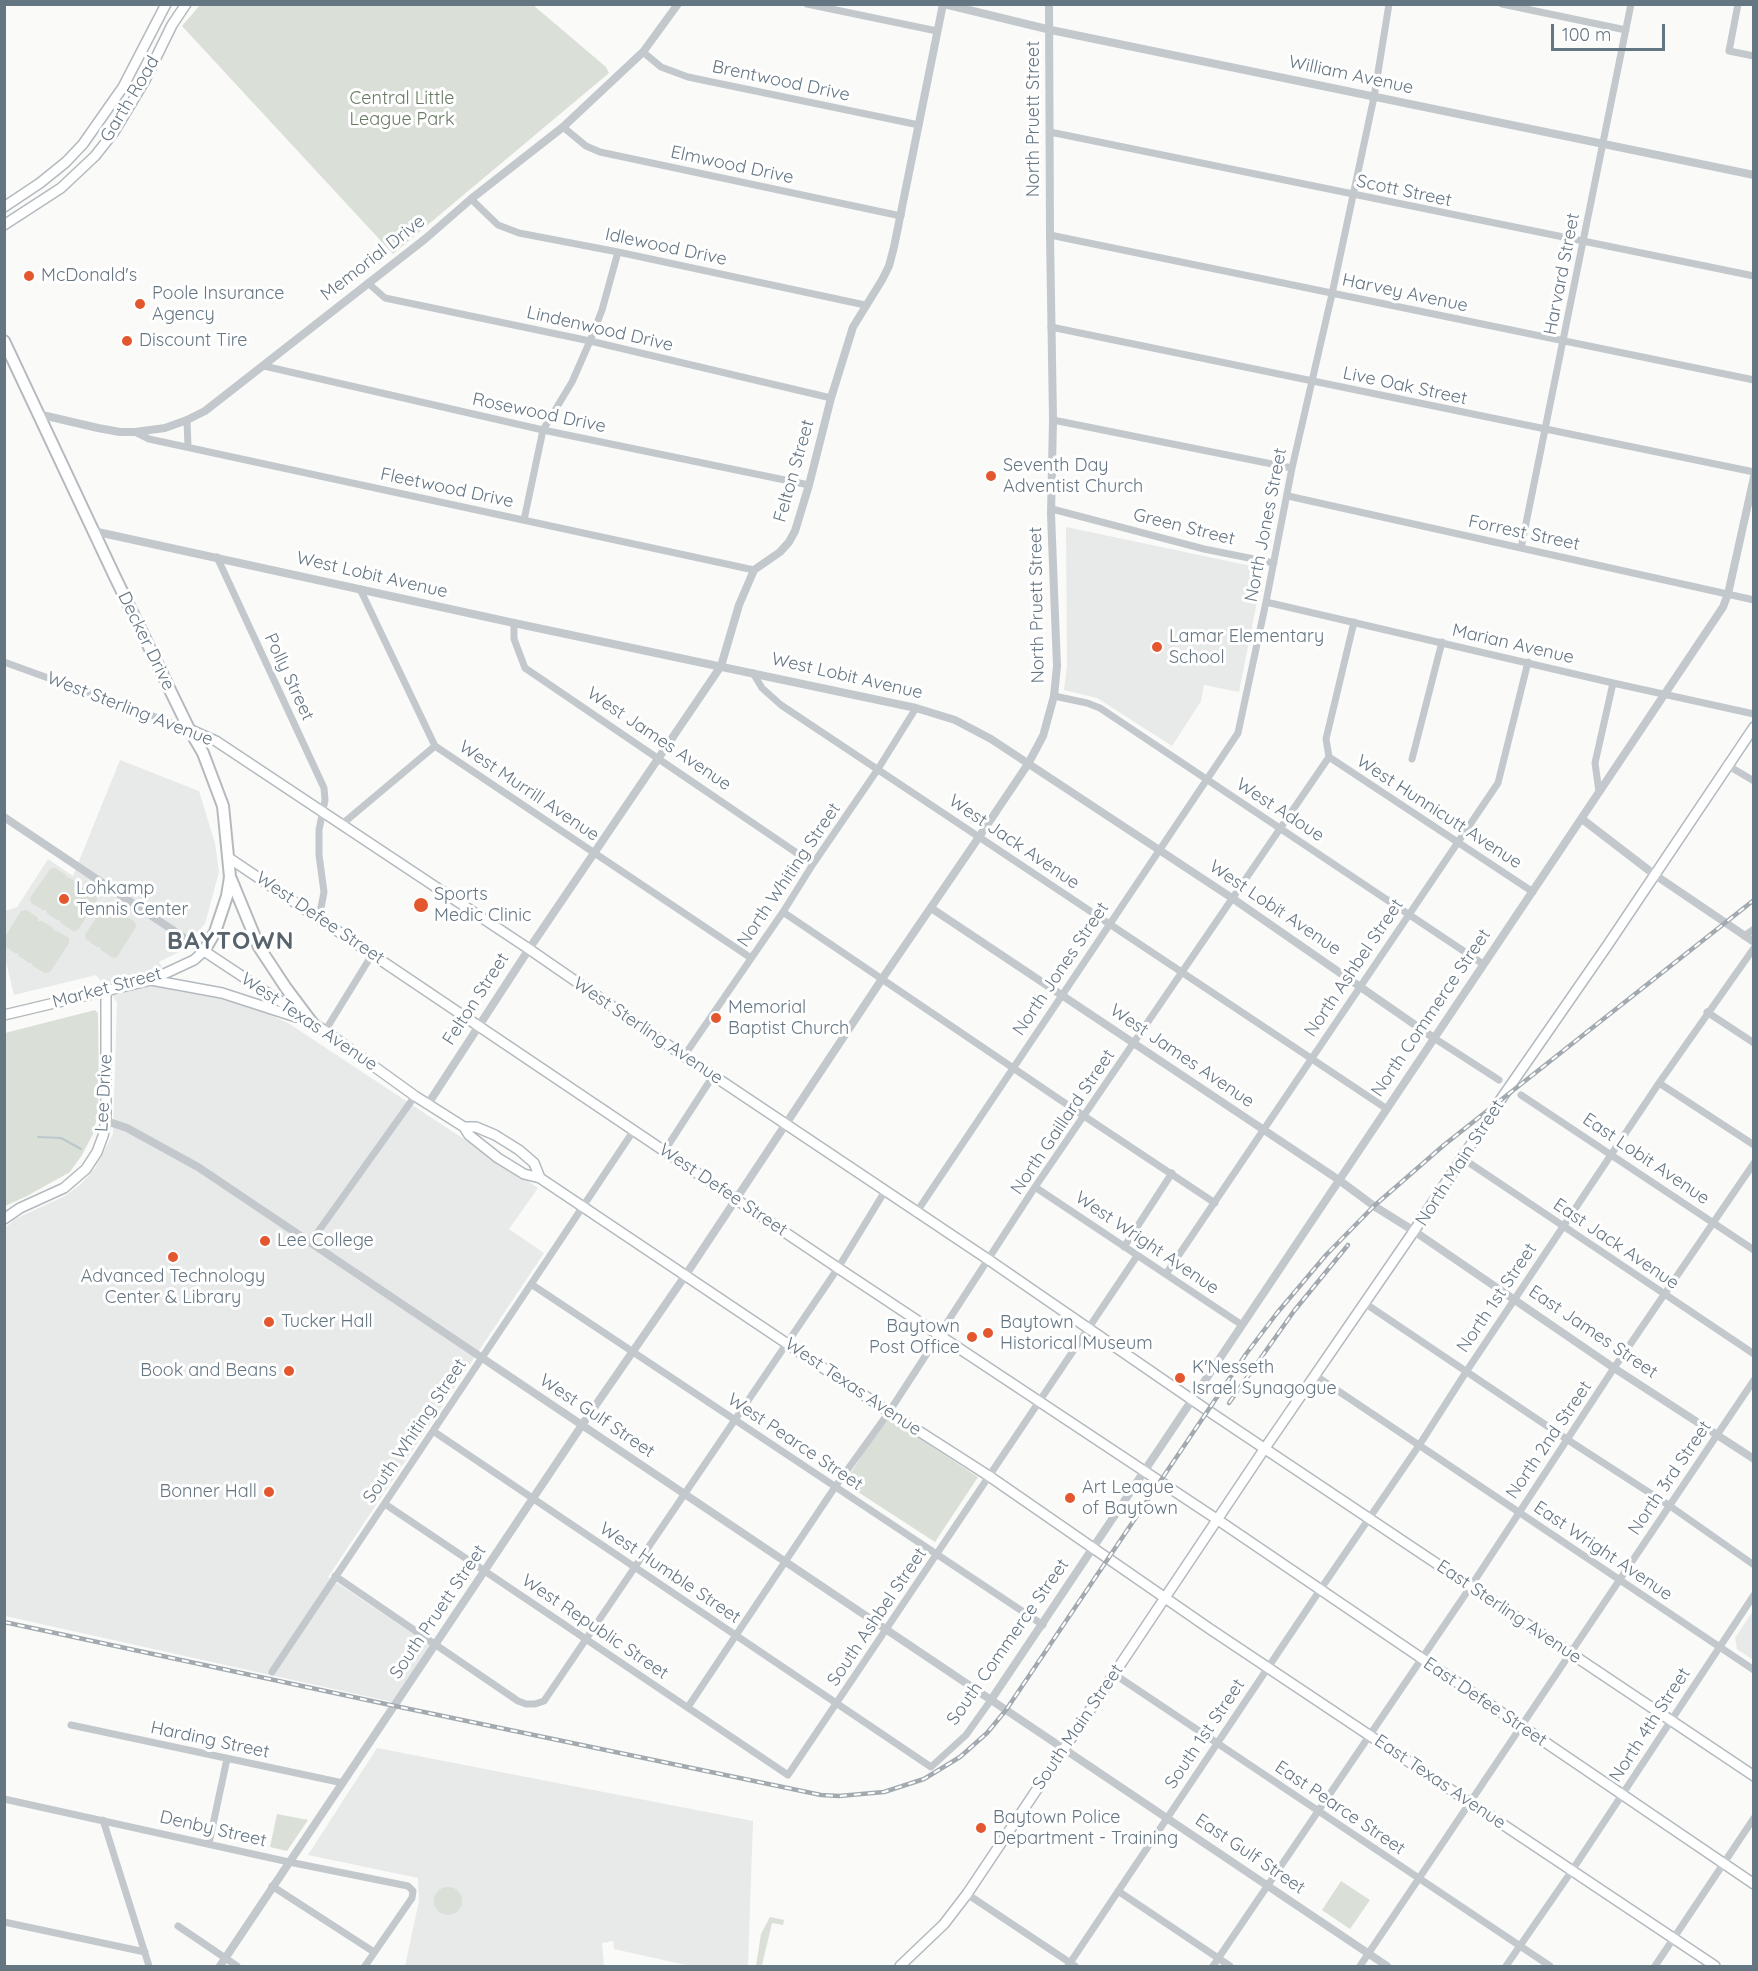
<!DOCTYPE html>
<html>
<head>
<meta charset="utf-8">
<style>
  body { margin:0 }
  #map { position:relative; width:1758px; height:1971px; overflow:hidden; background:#fafaf8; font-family:Quicksand,sans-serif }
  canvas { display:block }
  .frame { position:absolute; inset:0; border:6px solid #657683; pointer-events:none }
  .scale { position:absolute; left:1551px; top:24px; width:114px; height:27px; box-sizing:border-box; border:3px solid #657683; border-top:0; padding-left:8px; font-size:18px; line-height:21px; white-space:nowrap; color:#657683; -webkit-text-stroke:4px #fff; paint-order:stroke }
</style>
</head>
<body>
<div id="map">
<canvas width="1758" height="1971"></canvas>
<div class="frame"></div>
<div class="scale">100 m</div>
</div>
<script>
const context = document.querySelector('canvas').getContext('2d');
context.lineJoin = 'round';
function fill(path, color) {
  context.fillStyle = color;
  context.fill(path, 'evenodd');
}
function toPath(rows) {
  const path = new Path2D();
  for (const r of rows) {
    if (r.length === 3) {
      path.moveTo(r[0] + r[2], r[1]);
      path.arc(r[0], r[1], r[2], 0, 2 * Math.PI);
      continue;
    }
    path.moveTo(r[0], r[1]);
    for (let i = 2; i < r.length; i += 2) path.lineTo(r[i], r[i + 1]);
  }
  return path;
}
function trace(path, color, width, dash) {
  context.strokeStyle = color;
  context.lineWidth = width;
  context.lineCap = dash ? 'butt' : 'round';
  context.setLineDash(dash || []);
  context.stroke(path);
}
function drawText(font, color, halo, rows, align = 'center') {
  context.font = font + ' Quicksand,sans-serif';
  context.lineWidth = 6;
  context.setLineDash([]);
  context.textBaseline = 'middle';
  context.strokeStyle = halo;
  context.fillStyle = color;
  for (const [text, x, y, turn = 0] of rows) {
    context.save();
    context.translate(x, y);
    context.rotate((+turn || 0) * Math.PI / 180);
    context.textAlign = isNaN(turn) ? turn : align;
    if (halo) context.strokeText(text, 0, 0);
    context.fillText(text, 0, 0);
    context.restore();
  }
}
const built = toPath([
  [1066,527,1261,568,1263,572,1239,692,1204,685,1201,701,1172,746,1097,698,1064,690,1067,665],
  [120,760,199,791,215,843,219,872,205,924,179,952,159,962,176,991,218,997,258,1009,288,1023,538,1188,509,1229,544,1253,328,1577,430,1645,392,1702,5,1616,5,1228,15,1219,65,1196,81,1184,95,1168,113,1134,117,1002,96,975,14,995,5,957,5,911,17,907,48,859,73,876],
  [1753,1611,1753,1660,1737,1649,1735,1638],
  [377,1748,753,1821,748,1966,690,1966,614,1949,613,1941,602,1943,604,1966,405,1966,419,1901,418,1878,308,1855]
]);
const green = toPath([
  [200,5,533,5,606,67,609,73,393,254,182,26],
  [55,868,66,875,67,878,70,878,81,885,82,888,85,888,97,896,97,900,78,930,73,931,61,923,60,920,57,920,47,913,46,910,43,910,31,903,30,898,50,869],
  [104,905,109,905,120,912,121,915,124,915,135,922,136,927,117,957,113,958,101,950,100,947,97,947,86,939,85,935],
  [27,910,38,918,38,921,42,921,53,928,54,931,57,931,69,938,69,943,50,972,45,973,33,966,32,963,29,963,19,956,18,953,15,953,5,946,5,937,21,911],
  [95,1010,98,1013,99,1092,97,1117,93,1134,82,1155,70,1172,27,1196,5,1206,5,1033],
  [887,1417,978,1477,935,1542,844,1483],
  [277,1814,308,1820,287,1851,270,1847],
  [1341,1881,1370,1900,1350,1929,1322,1910],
  [448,1901,14],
  [770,1917,784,1920,783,1925,772,1923,762,1965,771,1966,756,1966,761,1934]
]);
const stream = toPath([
  [38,1137,61,1138,81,1149]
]);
const minor = toPath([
  [807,4,937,31],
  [1502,4,1626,30],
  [1738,4,1729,51,1754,56],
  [643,52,661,67,688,77,919,125],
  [563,127,586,146,600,152,901,216],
  [1050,132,1754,276],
  [471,199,498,225,519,233,618,252,865,305],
  [1050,235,1754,380],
  [368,283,385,298,590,341,831,398],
  [1051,327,1754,472],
  [264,366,543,430,809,485],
  [187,420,188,447],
  [1053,420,1292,468],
  [135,432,149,439,754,570],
  [1288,496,1754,600],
  [1052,509,1204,549,1274,563],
  [524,520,543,430,572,382,590,341,602,310,618,252],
  [1521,548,1631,4],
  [217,557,324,788,325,800,319,830,319,855,324,892,319,918],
  [360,589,435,746,751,958],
  [1266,602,1613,683,1754,714],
  [514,623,514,639,525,668,813,864],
  [4,662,189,729],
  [753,673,762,688,781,705,1387,1109],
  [1054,696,1087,703,1100,708,1483,964],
  [1329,757,1533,892],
  [1412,759,1442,642],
  [1727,765,1754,781],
  [1599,792,1595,763,1613,683],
  [341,825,435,746],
  [783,912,1084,1116,1215,1203],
  [1744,936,1754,929],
  [1707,1012,1754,1043],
  [325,1031,373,953],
  [1434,1038,1499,1080],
  [684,1056,783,912,813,864,878,769,916,708],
  [1659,1083,1754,1145],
  [1521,1095,1754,1250],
  [665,1150,713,1076],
  [1462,1158,1754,1354],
  [1035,1187,1242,1325],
  [916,1213,1238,733,1266,602,1292,468,1332,294,1374,97,1389,4],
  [310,1243,415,1096],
  [1124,1247,1172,1173],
  [1166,1274,1498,783,1528,662],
  [531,1284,1043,1625],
  [1366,1304,1568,1440,1670,1506,1754,1565],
  [1316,1376,1754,1670],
  [433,1431,931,1767,966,1735,991,1700],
  [385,1504,788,1775,1137,1256],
  [335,1576,518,1701,526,1704,535,1704,544,1701,838,1268,885,1191],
  [272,1672,634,1130],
  [1114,1674,1550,1966],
  [688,1707,835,1487,889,1412,1035,1187,1329,757,1326,739,1354,622],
  [71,1725,343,1783],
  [4,1799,289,1862,408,1886,413,1891,412,1898,365,1966],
  [103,1820,149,1966],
  [209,1843,227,1759],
  [272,1886,374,1952],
  [1118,1891,1230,1966],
  [967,1894,1075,1966],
  [4,1922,145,1952],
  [178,1926,237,1966],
  [1068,1966,1320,1590,1420,1444,1466,1372,1659,1083,1754,948],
  [1213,1966,1471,1586,1614,1368,1754,1163],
  [1360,1966,1754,1380],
  [1506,1966,1571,1872,1754,1595],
  [1655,1966,1754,1818]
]);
const tertiary = toPath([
  [944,4,1051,30,1754,175],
  [38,414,98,428,120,432,135,432,165,428,187,420,205,411,425,239,471,199,563,127,643,52,678,4],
  [93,531,514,623,916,708,955,720,991,739,1232,898,1434,1038],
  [4,817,204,951],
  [1582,819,1655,875,1754,942],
  [931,908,1339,1180,1374,1206,1414,1231,1614,1368,1754,1459],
  [428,1104,529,949,721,666,739,605,754,570,780,552,789,542,795,531,809,485,831,398,853,327,882,280,889,266,894,247,943,4],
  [106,1121,127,1128,198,1167,1387,1966],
  [991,1700,1723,607,1728,594,1754,477],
  [220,1966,582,1425,685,1276,882,979,979,837,1028,764,1043,736,1054,696,1057,666,1051,514,1053,420,1050,235,1049,4]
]);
const secondary = toPath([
  [4,207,40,183,66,162,83,144,123,87,166,4],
  [4,225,61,188,95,156,114,132,144,82,172,25,186,4],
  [189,729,216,741,529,949,684,1056,989,1260,1207,1410,1754,1776],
  [229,858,838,1268,1218,1520,1754,1884],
  [151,980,222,993,296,1017],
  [4,1015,151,980,194,960,204,951,325,1031,415,1096,464,1127,469,1135,498,1158,524,1174,540,1178,889,1412,989,1476,1210,1629,1715,1966],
  [464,1127,476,1127,495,1135,519,1150,534,1163,540,1178],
  [4,1219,20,1208,64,1188,86,1169,97,1152,103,1136,106,1121,106,990],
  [900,1966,944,1924,967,1894,1265,1448,1414,1231,1499,1102,1607,946,1754,727]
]);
const primary = toPath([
  [4,341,115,577,189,729,203,753,223,806,230,877,227,896,215,932,204,951],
  [231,879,259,947,286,988,313,1024]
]);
const rail = toPath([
  [1229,1403,1294,1311,1348,1245],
  [4,1622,395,1706,821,1795,839,1796,884,1792,924,1779,960,1757,987,1733,1006,1710,1246,1354,1277,1313,1326,1255,1374,1206,1444,1145,1754,900]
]);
const markers = [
  [29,276,6,"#e4572e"],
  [140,304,6,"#e4572e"],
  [127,341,6,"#e4572e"],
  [991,476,6,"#e4572e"],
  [1157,647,6,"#e4572e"],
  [64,899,6,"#e4572e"],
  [421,905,8,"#e4572e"],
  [716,1018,6,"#e4572e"],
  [265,1241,6,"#e4572e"],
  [173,1257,6,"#e4572e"],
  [269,1322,6,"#e4572e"],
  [988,1333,6,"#e4572e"],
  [972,1337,6,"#e4572e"],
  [289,1371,6,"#e4572e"],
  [1180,1378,6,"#e4572e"],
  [269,1492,6,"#e4572e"],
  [1070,1498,6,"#e4572e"],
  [981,1828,6,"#e4572e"]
];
const streetNames = [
  ["William Avenue",1351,75,12],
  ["Brentwood Drive",781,81,12],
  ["Garth Road",130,99,-59],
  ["North Pruett Street",1034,119,-90],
  ["Elmwood Drive",732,165,12],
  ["Scott Street",1404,191,12],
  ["Idlewood Drive",666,247,12],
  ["Memorial Drive",373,258,-38],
  ["Harvard Street",1562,274,-79],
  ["Harvey Avenue",1405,293,12],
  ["Lindenwood Drive",600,329,13],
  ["Live Oak Street",1405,386,12],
  ["Rosewood Drive",539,413,12],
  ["Felton Street",794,471,-74],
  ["Fleetwood Drive",447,488,12],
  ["North Jones Street",1266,525,-79],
  ["Green Street",1184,527,14],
  ["Forrest Street",1524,533,12],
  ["West Lobit Avenue",372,575,13],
  ["North Pruett Street",1037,605,-91],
  ["Decker Drive",146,641,64],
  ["Marian Avenue",1513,644,13],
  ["West Lobit Avenue",847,676,13],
  ["Polly Street",289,677,65],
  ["West Sterling Avenue",130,709,21],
  ["West James Avenue",659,739,34],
  ["West Murrill Avenue",529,791,34],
  ["West Adoue",1280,810,33],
  ["West Hunnicutt Avenue",1439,812,33],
  ["West Jack Avenue",1014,842,34],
  ["North Whiting Street",789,875,-56],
  ["West Lobit Avenue",1275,908,34],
  ["West Defee Street",320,918,34],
  ["North Ashbel Street",1354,968,-56],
  ["North Jones Street",1061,969,-56],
  ["Market Street",107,988,-15],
  ["Felton Street",476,999,-57],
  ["North Commerce Street",1431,1013,-56],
  ["West Texas Avenue",309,1022,34],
  ["West Sterling Avenue",648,1031,34],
  ["West James Avenue",1182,1056,34],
  ["Lee Drive",104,1093,-87],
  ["North Gaillard Street",1063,1122,-56],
  ["East Lobit Avenue",1646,1159,34],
  ["North Main Street",1460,1163,-57],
  ["West Defee Street",723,1190,34],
  ["West Wright Avenue",1147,1243,34],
  ["East Jack Avenue",1616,1244,34],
  ["North 1st Street",1497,1298,-56],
  ["East James Street",1593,1332,34],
  ["West Texas Avenue",853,1387,34],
  ["West Gulf Street",597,1416,34],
  ["South Whiting Street",415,1431,-56],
  ["North 2nd Street",1549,1440,-56],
  ["West Pearce Street",795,1442,34],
  ["North 3rd Street",1670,1478,-56],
  ["East Wright Avenue",1603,1551,34],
  ["West Humble Street",670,1573,34],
  ["South Pruett Street",438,1612,-56],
  ["East Sterling Avenue",1509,1612,34],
  ["South Ashbel Street",877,1617,-56],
  ["West Republic Street",595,1627,34],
  ["South Commerce Street",1008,1642,-55],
  ["East Defee Street",1485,1702,34],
  ["North 4th Street",1650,1725,-57],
  ["South Main Street",1078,1727,-56],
  ["South 1st Street",1205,1734,-56],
  ["Harding Street",210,1740,12],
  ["East Texas Avenue",1440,1782,34],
  ["East Pearce Street",1340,1808,34],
  ["Denby Street",213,1829,13],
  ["East Gulf Street",1250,1854,34]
];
const parkNames = [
  ["Central Little",402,99],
  ["League Park",402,120]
];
const poiNames = [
  ["McDonald's",41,276],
  ["Poole Insurance",152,294],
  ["Agency",152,315],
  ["Discount Tire",139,341],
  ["Seventh Day",1003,466],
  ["Adventist Church",1003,487],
  ["Lamar Elementary",1169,637],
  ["School",1169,658],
  ["Lohkamp",76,889],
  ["Tennis Center",76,910],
  ["Sports",434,895],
  ["Medic Clinic",434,916],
  ["Memorial",728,1008],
  ["Baptist Church",728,1029],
  ["Lee College",277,1241],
  ["Advanced Technology",173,1277,"center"],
  ["Center & Library",173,1298,"center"],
  ["Tucker Hall",281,1322],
  ["Baytown",1000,1323],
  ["Historical Museum",1000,1344],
  ["Baytown",960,1327,"right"],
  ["Post Office",960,1348,"right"],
  ["K'Nesseth",1192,1368],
  ["Israel Synagogue",1192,1389],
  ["Book and Beans",277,1371,"right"],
  ["Art League",1082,1488],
  ["of Baytown",1082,1509],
  ["Bonner Hall",257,1492,"right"],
  ["Baytown Police",993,1818],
  ["Department - Training",993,1839]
];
const districtNames = [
  ["BAYTOWN",231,942]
];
fill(built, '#e8e9e9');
fill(green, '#dadfd7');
trace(stream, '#bbc7cb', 2);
trace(secondary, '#b3babf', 12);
trace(primary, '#b5babe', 14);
trace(minor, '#c3c8cc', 7);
trace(tertiary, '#c3c8cc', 8);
trace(secondary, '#fff', 9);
trace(primary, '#fff', 10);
trace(rail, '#a2aab0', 4.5);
trace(rail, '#fff', 2, [7]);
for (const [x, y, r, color] of markers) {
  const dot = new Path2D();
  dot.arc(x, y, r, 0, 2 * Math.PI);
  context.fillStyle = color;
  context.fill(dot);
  trace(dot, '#fff', 2);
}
drawText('18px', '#657683', '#fff', streetNames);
drawText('18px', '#687a64', '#fff', parkNames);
drawText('18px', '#657683', '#fff', poiNames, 'left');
context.letterSpacing = '1.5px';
drawText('bold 24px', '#57646e', '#fff', districtNames);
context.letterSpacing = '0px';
</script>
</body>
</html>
